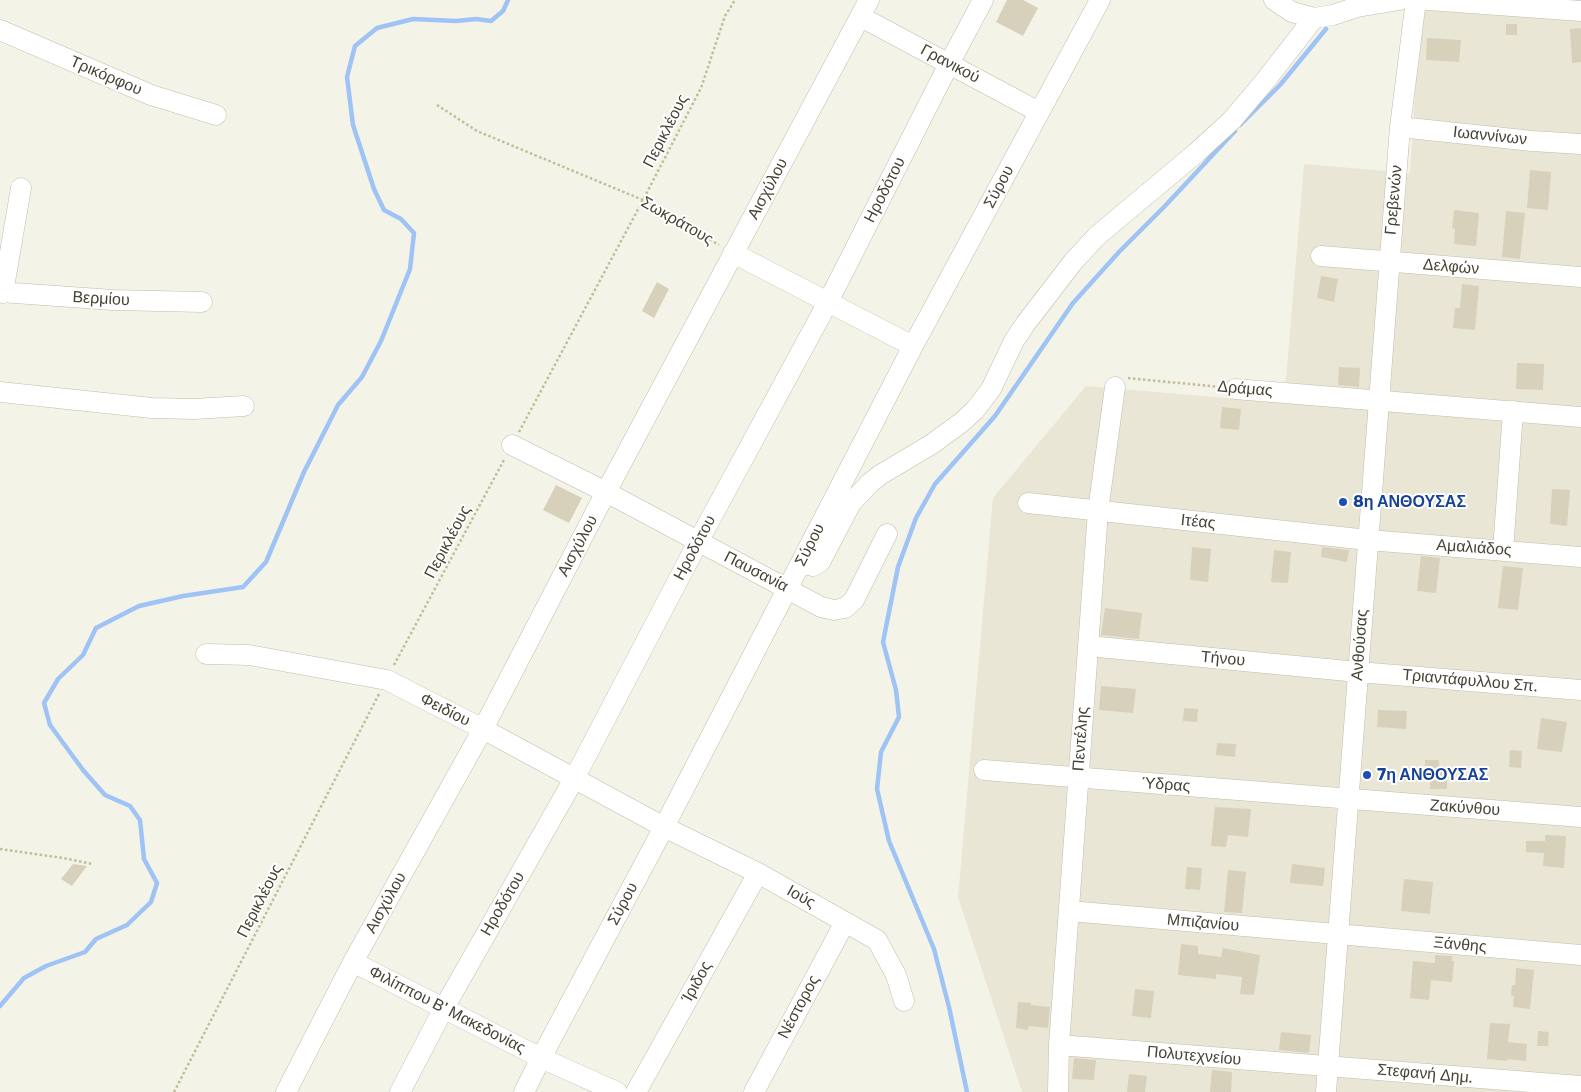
<!DOCTYPE html>
<html>
<head>
<meta charset="utf-8">
<style>
  body { margin:0 }
  canvas { display:block; background:#f4f3e7 }
</style>
</head>
<body>
<canvas width="1581" height="1092"></canvas>
<script>
const context = document.querySelector('canvas').getContext('2d');
context.lineJoin = 'round';
function fill(path, color) {
  context.fillStyle = color;
  context.fill(path, 'evenodd');
}
function toPath(rows) {
  const path = new Path2D();
  for (const r of rows) {
    path.moveTo(r[0], r[1]);
    for (let i = 2; i < r.length; i += 2) path.lineTo(r[i], r[i + 1]);
  }
  return path;
}
function trace(path, color, width, dash) {
  context.strokeStyle = color;
  context.lineWidth = width;
  context.lineCap = dash ? 'butt' : 'round';
  context.setLineDash(dash || []);
  context.stroke(path);
}
function drawText(font, color, halo, rows, align = 'center') {
  context.font = font + ' Rubik,sans-serif';
  context.lineWidth = 4;
  context.setLineDash([]);
  context.textBaseline = 'middle';
  context.strokeStyle = halo;
  context.fillStyle = color;
  for (const [text, x, y, turn = 0] of rows) {
    context.save();
    context.translate(x, y);
    context.rotate((+turn || 0) * Math.PI / 180);
    context.textAlign = isNaN(turn) ? turn : align;
    if (halo) context.strokeText(text, 0, 0);
    context.fillText(text, 0, 0);
    context.restore();
  }
}
const residential = toPath([
  [1431,0,1581,0,1581,1092,1022,1092,958,897,993,498,1086,386,1284,403,1304,164,1410,173,1420,13]
]);
const stream = toPath([
  [1240,125,1280,85,1326,29],
  [0,1006,24,978,46,966,85,952,96,939,127,925,151,902,157,883,144,859,140,820,130,806,105,795,83,770,50,725,44,703,58,679,83,655,96,628,139,606,183,596,243,587,266,562,304,472,338,405,362,377,381,341,410,269,414,233,401,219,384,210,374,189,353,125,347,77,355,46,377,28,413,19,456,21,476,19,491,21,503,11,508,0],
  [967,1092,949,1007,934,949,889,841,877,789,881,752,899,717,896,690,883,642,898,567,916,518,935,484,995,416,1073,303,1119,252,1164,207,1235,131]
]);
const building = toPath([
  [1007,0,1023,0,1038,8,1023,36,996,22],
  [1506,24,1517,24,1517,35,1506,35],
  [1581,28,1581,62,1572,63,1570,29],
  [1427,38,1461,40,1459,62,1426,60],
  [1530,170,1551,172,1548,210,1527,208],
  [1454,210,1479,213,1476,246,1454,244,1455,229,1452,228],
  [1506,211,1525,213,1520,259,1502,257],
  [1321,276,1338,279,1334,302,1317,298],
  [657,282,669,289,654,318,642,311],
  [1462,284,1479,286,1475,330,1453,328,1455,308,1460,308],
  [1517,363,1544,364,1543,390,1516,389],
  [1339,367,1360,368,1359,387,1338,385],
  [1222,407,1241,409,1239,430,1220,428],
  [556,485,582,498,569,523,543,510],
  [1552,489,1570,490,1567,526,1550,524],
  [1192,547,1211,549,1208,582,1190,580],
  [1322,547,1349,550,1347,562,1321,557],
  [1274,550,1291,552,1288,583,1271,582],
  [1421,556,1440,558,1436,593,1417,591],
  [1503,566,1523,568,1518,610,1498,608],
  [1105,608,1142,613,1139,639,1101,635],
  [1101,686,1136,689,1133,713,1099,710],
  [1184,708,1198,709,1197,722,1183,721],
  [1378,710,1407,711,1406,729,1377,727],
  [1541,718,1567,722,1562,752,1537,749],
  [1217,743,1236,744,1235,757,1216,755],
  [1510,750,1522,751,1521,768,1509,767],
  [1425,760,1439,760,1439,766,1447,766,1447,789,1430,789,1430,779,1425,778],
  [1215,807,1251,809,1248,837,1228,835,1226,847,1211,846],
  [1545,835,1566,836,1564,868,1543,866,1544,853,1526,852,1526,841,1545,841],
  [73,864,87,866,72,886,61,879],
  [1292,864,1325,868,1323,886,1290,883],
  [1187,867,1202,868,1200,890,1185,889],
  [1228,870,1246,872,1242,913,1224,912],
  [1404,879,1433,882,1430,914,1401,911],
  [1181,944,1198,946,1198,954,1221,957,1223,948,1260,955,1254,995,1240,994,1242,977,1216,974,1216,979,1178,975],
  [1435,955,1452,956,1452,961,1454,961,1452,982,1431,980,1429,1000,1410,998,1413,961,1435,963],
  [1516,968,1534,970,1530,1009,1513,1007,1514,996,1511,995,1512,985,1515,985],
  [1135,989,1154,991,1151,1018,1132,1016],
  [1018,1002,1031,1003,1031,1005,1050,1007,1048,1028,1029,1026,1028,1030,1016,1028],
  [1490,1023,1510,1024,1508,1042,1527,1044,1526,1061,1507,1059,1507,1061,1487,1059],
  [1538,1031,1549,1032,1548,1046,1537,1046],
  [1281,1032,1311,1035,1309,1053,1279,1050],
  [1074,1058,1096,1060,1094,1080,1072,1079],
  [1212,1070,1232,1072,1231,1092,1210,1092],
  [1129,1074,1147,1076,1145,1092,1127,1092]
]);
const path = toPath([
  [437,105,477,131,643,200,719,245],
  [1128,378,1220,387],
  [519,432,643,200,701,88,725,16,735,0],
  [394,665,505,458],
  [0,849,63,858,92,864],
  [174,1092,379,694]
]);
const minor = toPath([
  [1274,0,1292,12,1314,18,1333,15,1357,7,1400,0],
  [1428,0,1581,11],
  [861,17,1039,112],
  [0,30,151,95,216,115],
  [1400,127,1532,141,1581,144],
  [733,253,913,346],
  [1321,256,1581,277],
  [0,292,113,300,202,302],
  [3,293,21,188],
  [1235,389,1581,417],
  [0,392,152,408,194,409,244,406],
  [512,445,606,492,821,607,834,610,845,608,854,600,887,534],
  [1028,503,1368,540,1581,557],
  [1503,551,1513,411],
  [801,563,813,566,820,562,851,503,870,483,880,475,932,444,962,422,975,410,991,389,1014,341,1026,323,1073,262,1097,236,1196,153,1232,120,1265,81,1314,18],
  [1088,646,1358,672,1581,690],
  [206,654,249,655,387,680,483,729,664,827,758,873,877,940,896,975,904,1001],
  [984,770,1581,817],
  [1069,911,1581,955],
  [353,962,541,1058,617,1092],
  [1059,1045,1581,1086],
  [286,1092,353,962,483,729,606,492,869,0],
  [400,1092,444,1008,574,779,698,542,828,302,949,64,983,0],
  [524,1092,541,1058,664,827,913,346,1100,0],
  [636,1092,758,873],
  [754,1092,845,922],
  [1058,1092,1059,1045,1098,511,1115,387],
  [1326,1092,1400,127,1416,0]
]);
const markers = [
  [1343,502,5,"#1a4fb4"],
  [1367,775,5,"#1a4fb4"]
];
const streetNames = [
  ["Γρανικού",950,64,28],
  ["Τρικόρφου",106,76,23],
  ["Περικλέους",666,131,-63],
  ["Ιωαννίνων",1490,136,6],
  ["Σύρου",999,187,-62],
  ["Αισχύλου",768,189,-62],
  ["Ηροδότου",885,190,-63],
  ["Γρεβενών",1394,200,-85],
  ["Σωκράτους",677,221,30],
  ["Δελφών",1451,267,5],
  ["Βερμίου",101,299,3],
  ["Δράμας",1245,389,5],
  ["Ιτέας",1198,522,6],
  ["Περικλέους",448,542,-62],
  ["Σύρου",810,545,-63],
  ["Αισχύλου",578,546,-62],
  ["Ηροδότου",695,548,-62],
  ["Αμαλιάδος",1474,548,4],
  ["Παυσανία",756,572,27],
  ["Ανθούσας",1360,645,-86],
  ["Τήνου",1223,659,5],
  ["Τριαντάφυλλου Σπ.",1470,681,5],
  ["Φειδίου",445,710,27],
  ["Πεντέλης",1081,739,-86],
  ["Ύδρας",1166,785,4],
  ["Ζακύνθου",1465,808,4],
  ["Ιούς",801,897,29],
  ["Περικλέους",260,901,-63],
  ["Αισχύλου",386,903,-61],
  ["Ηροδότου",503,904,-60],
  ["Σύρου",623,904,-62],
  ["Μπιζανίου",1203,923,5],
  ["Ξάνθης",1460,945,5],
  ["Ίριδος",697,982,-61],
  ["Νέστορος",799,1007,-62],
  ["Φιλίππου Β' Μακεδονίας",447,1010,27],
  ["Πολυτεχνείου",1194,1056,5],
  ["Στεφανή Δημ.",1425,1074,5]
];
const transitNames = [
  ["8η ΑΝΘΟΥΣΑΣ",1353,502],
  ["7η ΑΝΘΟΥΣΑΣ",1377,775]
];
fill(residential, '#e9e6d5');
trace(stream, '#9fc3f5', 4.5);
fill(building, '#d7d1bb');
trace(minor, '#c1bda9', 21);
trace(path, '#c3bc99', 2.5, [2.5, 2.5]);
trace(minor, '#fff', 20);
for (const [x, y, r, color] of markers) {
  const dot = new Path2D();
  dot.arc(x, y, r, 0, 2 * Math.PI);
  context.fillStyle = color;
  context.fill(dot);
  trace(dot, '#fff', 2);
}
drawText('16px', '#484435', '#fff', streetNames);
drawText('bold 16px', '#164399', '#fff', transitNames, 'left');
</script>
</body>
</html>
